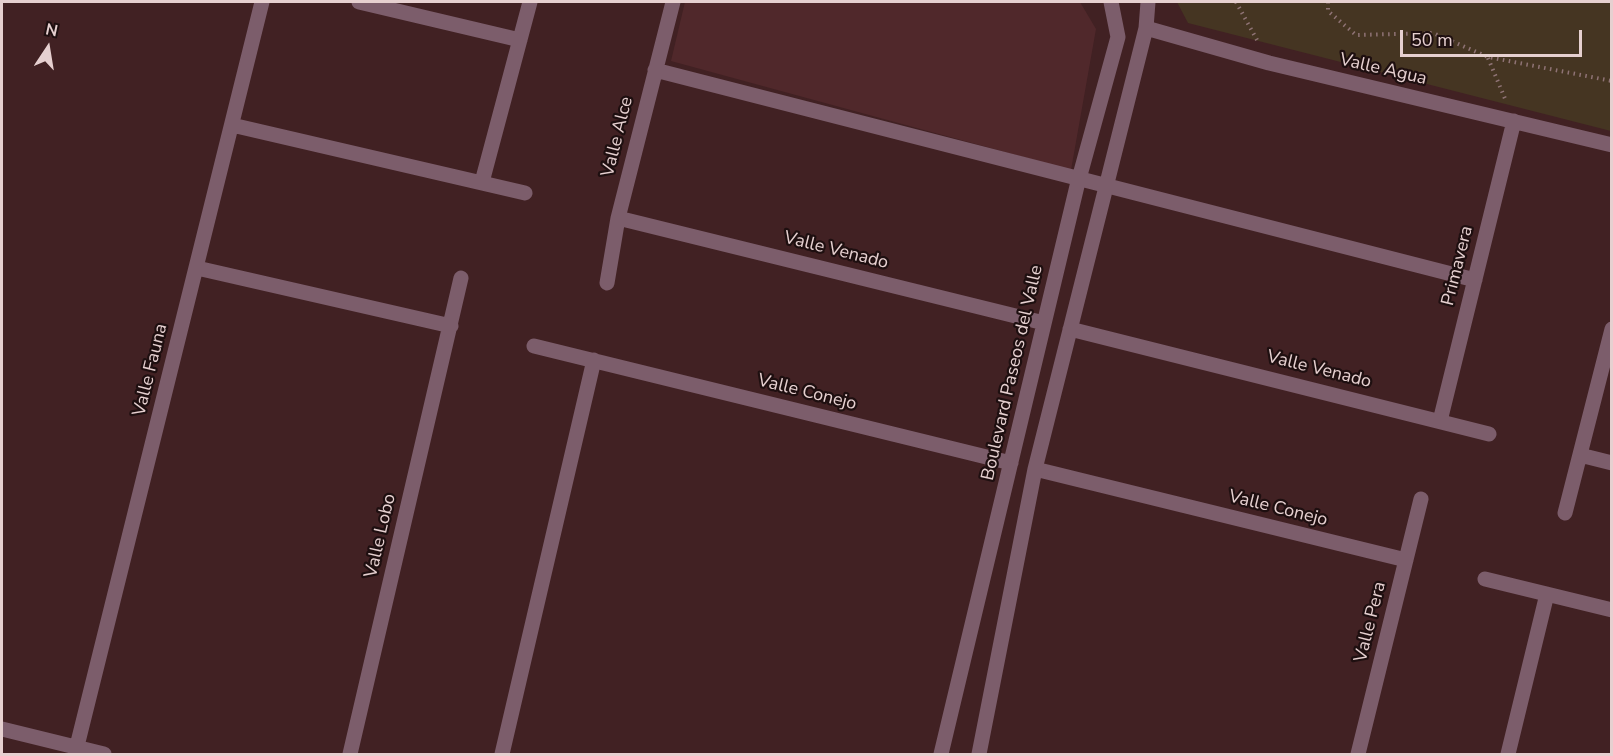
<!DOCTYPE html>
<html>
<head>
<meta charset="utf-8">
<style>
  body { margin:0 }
  #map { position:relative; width:1613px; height:756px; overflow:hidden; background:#412123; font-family:"Nunito Sans",sans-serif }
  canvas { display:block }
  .frame { position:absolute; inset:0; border:3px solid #e6d0d0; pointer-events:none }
  .north { position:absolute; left:18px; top:18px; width:60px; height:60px; -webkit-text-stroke:4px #1e0f10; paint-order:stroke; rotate:12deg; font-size:16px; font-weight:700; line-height:24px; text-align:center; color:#e6d0d0 }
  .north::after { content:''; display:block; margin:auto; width:21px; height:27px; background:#e6d0d0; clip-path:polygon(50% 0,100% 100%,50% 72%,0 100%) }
  .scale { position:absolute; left:1400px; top:30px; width:182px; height:27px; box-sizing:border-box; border:3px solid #e6d0d0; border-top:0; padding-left:8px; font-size:18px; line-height:21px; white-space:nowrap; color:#e6d0d0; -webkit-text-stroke:4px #1e0f10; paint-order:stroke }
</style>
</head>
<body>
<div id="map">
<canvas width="1613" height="756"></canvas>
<div class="frame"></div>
<div class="north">N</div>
<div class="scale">50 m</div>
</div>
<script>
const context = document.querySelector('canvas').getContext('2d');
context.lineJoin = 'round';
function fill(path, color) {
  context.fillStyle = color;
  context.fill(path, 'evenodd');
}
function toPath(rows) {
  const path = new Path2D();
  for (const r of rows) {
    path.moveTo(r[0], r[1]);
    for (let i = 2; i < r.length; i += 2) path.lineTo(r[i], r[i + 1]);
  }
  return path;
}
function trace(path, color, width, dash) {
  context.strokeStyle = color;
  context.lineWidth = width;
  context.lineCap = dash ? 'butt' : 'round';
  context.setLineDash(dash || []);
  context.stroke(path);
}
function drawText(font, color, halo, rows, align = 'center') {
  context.font = font + ' "Nunito Sans",sans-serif';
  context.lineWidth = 4.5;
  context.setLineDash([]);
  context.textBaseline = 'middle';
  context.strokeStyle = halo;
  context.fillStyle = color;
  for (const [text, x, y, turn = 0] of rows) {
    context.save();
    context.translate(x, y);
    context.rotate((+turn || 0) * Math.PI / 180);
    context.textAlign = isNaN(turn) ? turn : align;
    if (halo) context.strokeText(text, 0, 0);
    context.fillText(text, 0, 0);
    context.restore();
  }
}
const built = toPath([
  [685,2,1080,2,1096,29,1071,170,671,61]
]);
const green = toPath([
  [1177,2,1611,2,1611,131,1188,23]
]);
const path = toPath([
  [1236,2,1257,40],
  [1328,2,1328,11,1356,35,1433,33,1488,57,1612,81],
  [1488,58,1506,101]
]);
const minor = toPath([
  [359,2,520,40],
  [1146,28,1269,63,1612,145],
  [655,70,1475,280],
  [232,125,525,193],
  [482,182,530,2],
  [618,218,1044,323],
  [197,268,451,326],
  [607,283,618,218,673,2],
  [1070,329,1489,434],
  [534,346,1011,463],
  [1440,421,1514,121],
  [1580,455,1612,463],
  [1035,469,1406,560],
  [1565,513,1612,329],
  [1485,579,1612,610],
  [2,729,104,754],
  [75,754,262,2],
  [350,754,461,278],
  [502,754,594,360],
  [941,754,1077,186,1118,37,1111,2],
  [979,754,1035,469,1146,28,1148,2],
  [1358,754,1421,499],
  [1508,754,1547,594]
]);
const streetNames = [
  ["Valle Agua",1383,70,13],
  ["Valle Alce",618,137,-76],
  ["Valle Venado",836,251,14],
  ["Primavera",1458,266,-76],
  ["Valle Fauna",151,370,-76],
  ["Valle Venado",1319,370,14],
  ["Boulevard Paseos del Valle",1013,373,-77],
  ["Valle Conejo",807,393,14],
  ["Valle Conejo",1278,509,14],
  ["Valle Lobo",381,536,-77],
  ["Valle Pera",1371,622,-76]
];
fill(built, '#50282b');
fill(green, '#453522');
trace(path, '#8f7375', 4, [1.5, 4.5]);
trace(minor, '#7c5d6b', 15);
drawText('18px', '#e6d0d0', '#1e0f10', streetNames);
</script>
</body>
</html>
